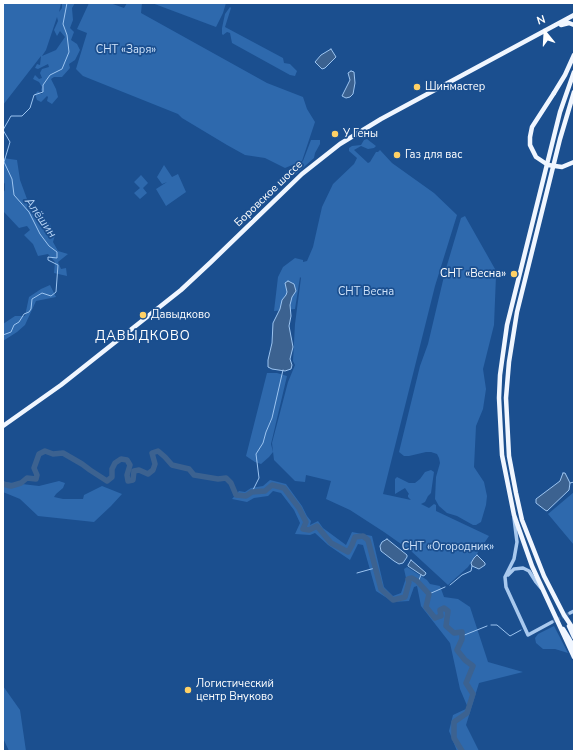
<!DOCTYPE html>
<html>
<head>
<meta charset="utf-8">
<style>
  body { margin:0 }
  #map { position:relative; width:577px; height:754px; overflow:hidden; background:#1b4f8f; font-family:"Nunito Sans",sans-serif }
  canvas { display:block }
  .frame { position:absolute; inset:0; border:4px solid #fff; pointer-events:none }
  .north { position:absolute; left:525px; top:12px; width:40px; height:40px; -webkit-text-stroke:3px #1b4f8f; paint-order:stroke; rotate:342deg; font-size:11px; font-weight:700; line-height:16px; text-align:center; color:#fff }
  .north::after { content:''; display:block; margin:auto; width:14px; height:18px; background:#fff; clip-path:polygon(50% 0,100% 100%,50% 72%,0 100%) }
</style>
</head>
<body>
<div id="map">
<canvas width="577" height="754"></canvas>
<div class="frame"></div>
<div class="north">N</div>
</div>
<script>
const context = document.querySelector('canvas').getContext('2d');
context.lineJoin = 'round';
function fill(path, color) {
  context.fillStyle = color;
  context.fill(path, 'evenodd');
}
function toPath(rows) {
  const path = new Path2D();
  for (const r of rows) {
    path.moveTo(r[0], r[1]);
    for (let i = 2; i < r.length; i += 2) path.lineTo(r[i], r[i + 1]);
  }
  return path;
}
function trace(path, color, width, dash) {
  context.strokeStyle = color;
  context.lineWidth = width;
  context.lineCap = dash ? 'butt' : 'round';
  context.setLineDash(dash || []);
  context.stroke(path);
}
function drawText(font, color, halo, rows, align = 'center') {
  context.font = font + ' "Nunito Sans",sans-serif';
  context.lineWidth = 3.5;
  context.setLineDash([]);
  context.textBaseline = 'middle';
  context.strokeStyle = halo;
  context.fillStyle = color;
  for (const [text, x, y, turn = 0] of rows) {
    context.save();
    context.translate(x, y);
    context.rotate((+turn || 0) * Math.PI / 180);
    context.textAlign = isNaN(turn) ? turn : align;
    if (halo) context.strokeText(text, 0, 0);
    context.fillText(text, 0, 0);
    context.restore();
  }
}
const green = toPath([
  [3,3,61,3,59,12,62,8,62,3,75,3,72,8,73,20,70,28,74,32,71,40,77,44,80,50,75,60,69,64,70,68,62,77,54,77,51,79,56,89,58,97,52,104,47,101,48,97,47,96,41,102,37,100,35,94,38,91,41,94,43,93,41,90,42,87,39,82,33,79,35,75,39,79,42,78,40,73,42,69,49,67,48,64,38,69,35,68,37,64,40,65,41,56,3,105],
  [57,17,58,21,54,30,57,36,60,31,65,37,56,50,42,56,46,50],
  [89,3,110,3,124,8,127,3,142,3,141,13,267,83,303,97,307,109,315,122,302,161,285,168,265,158,245,155,227,145,182,118,178,114,83,76,76,69,87,33,77,29],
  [152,3,226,3,223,13,216,27],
  [230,7,231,8,225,27,283,58,284,63,290,64,297,71,295,76,290,75,232,43,230,33,227,32,223,35,222,34,222,28,225,14],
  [367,139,376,146,374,148,368,149,361,146,354,150,368,163,370,162,376,152,378,152,380,150,392,163,434,193,457,215,435,286,383,494,411,500,408,497,408,495,409,494,405,488,395,494,395,479,397,477,409,483,415,483,420,479,425,472,431,470,434,472,431,493,428,496,425,502,421,504,429,508,434,504,436,505,436,511,489,536,468,567,448,585,411,551,384,532,350,510,326,499,331,481,306,475,305,482,295,481,274,460,272,443,288,382,295,365,293,361,295,324,301,278,300,277,295,309,274,311,278,277,283,267,295,258,303,260,303,262,307,261,313,247,322,207,333,184,354,164,357,158,349,151,349,148,352,146,361,145,364,140],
  [311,140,320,140,320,144,315,153,314,158,295,175,290,171,303,161],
  [3,158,17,160,20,180,27,199,50,224,55,235,53,242,58,251,68,254,58,262,61,269,66,268,67,276,54,273,55,262,48,254,38,256,33,244,24,235,30,230,27,226,19,228,4,212,3,193,5,190,5,184,3,181],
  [164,165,172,177,178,174,186,192,166,206,156,189,167,182,162,184,157,177],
  [141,175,148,183,143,188,147,193,140,199,134,193,140,188,134,182],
  [465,216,495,269,496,276,494,325,483,369,486,389,483,409,476,426,474,467,484,482,487,496,486,505,481,522,476,525,473,525,457,516,447,513,439,506,435,499,436,477,440,463,439,458,437,454,431,452,426,452,409,456,404,456,399,452,420,366,428,344,445,272,461,218],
  [50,285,56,297,36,301,25,325,17,332,3,341,3,324,15,316,25,316,29,297,41,289],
  [267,373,277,373,287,376,271,444,273,452,269,457,261,464,255,462,246,456],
  [3,480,5,482,39,486,59,481,65,483,63,488,56,494,54,497,63,499,83,499,84,495,102,486,122,494,111,506,94,522,38,516,20,499,3,492],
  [270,480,286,484,302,506,307,516,311,521,310,525,318,521,323,528,346,545,352,532,372,536,384,587,393,596,401,593,406,578,404,569,407,567,427,580,430,584,440,586,444,597,458,599,470,607,488,662,523,672,479,683,466,725,479,751,457,751,449,731,453,715,468,708,460,689,450,643,421,606,417,586,414,587,409,601,393,602,376,591,363,545,358,544,350,560,328,545,315,533,310,535,295,534,300,523,294,510,281,493,273,491,268,496,254,498,247,502,232,499,239,491,245,492,251,488,263,486],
  [574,492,574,545,548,514],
  [554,626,568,653,555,649,543,649,536,643,535,638,538,634],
  [3,686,20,710,26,751,9,751,3,738]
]);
const water = toPath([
  [331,49,336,57,325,68,322,69,315,62,321,55,331,49],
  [351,71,354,72,355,83,353,94,350,97,346,98,342,96,350,80,348,73,351,71],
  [288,281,294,284,296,291,292,297,290,305,291,316,289,326,293,347,290,359,292,365,291,369,285,371,272,369,268,367,268,360,272,343,273,323,280,309,282,300,286,295,287,292,285,283,288,281],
  [563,473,565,473,570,483,569,490,547,511,545,510,536,503,536,499,560,481,563,473],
  [387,539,407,555,407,557,403,563,399,564,394,561,381,551,380,546,382,542,387,539],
  [477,555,485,563,485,565,479,569,472,566,471,563,474,558,477,555],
  [411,560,426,573,425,575,423,576,408,566,408,565,411,560]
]);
const stream = toPath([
  [3,335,11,332,14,325,19,322,24,314,29,312,31,309,32,299,42,293,51,296,56,292,58,265,48,260,48,257,57,258,57,252,49,246,40,234,29,212,14,195,12,179,4,162,10,142,3,130,11,116,22,116,30,108,34,95,43,92,43,85,50,75,62,69,69,52,67,35,63,24,67,3],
  [570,483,574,482],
  [252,492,259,478,256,454,263,443,266,432,272,418,283,370],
  [357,573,375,568],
  [418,582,421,575],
  [450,585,462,575,471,571,472,566],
  [429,594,445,587],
  [491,625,497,625,510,636,521,630],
  [462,636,487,626]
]);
const river = toPath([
  [3,484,11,486,21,483,27,478,36,479,37,475,34,468,39,454,45,451,53,454,63,453,82,464,90,470,107,481,112,477,112,469,115,463,121,459,127,460,130,465,127,475,128,481,133,480,134,471,139,470,148,474,153,470,155,464,152,453,158,451,165,457,172,465,189,469,194,475,218,479,226,478,231,483,236,495,246,496,252,492,265,491,272,485,284,488,299,508,306,522,303,529,309,530,317,526,331,543,348,552,352,545,355,537,363,536,368,540,381,589,393,600,405,597,409,582,408,579,412,578,417,581,429,594,426,607,435,618,441,616,440,610,444,608,448,611,446,626,454,633,462,632,462,639,457,650,465,660,473,666,466,683,473,694,467,713,454,722,454,738,462,751]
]);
const minorTunnel = toPath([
  [552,622,570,613]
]);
const minor = toPath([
  [514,518,517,542,514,559,505,577,506,587,528,635,552,622],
  [508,575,514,569,523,568,529,571,536,582,541,588],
  [570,613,574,611]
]);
const major = toPath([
  [561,25,569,23,574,25],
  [574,72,560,112,507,325,500,375,499,398,502,455,514,515,532,566,574,657],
  [574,92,560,139,517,312,509,362,506,398,509,456,516,493,522,520,544,576,564,615,574,630],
  [554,93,565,75,574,55],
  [3,426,61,385,181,290,211,262,302,174,340,144,381,119,574,15],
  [569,626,574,637],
  [563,629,574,647]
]);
const majorBridge = toPath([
  [554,93,532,127,530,137,530,145,536,157,548,165,562,167,574,162]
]);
const markers = [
  [417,87,4,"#ffd166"],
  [335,134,4,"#ffd166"],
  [397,155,4,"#ffd166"],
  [514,274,4,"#ffd166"],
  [143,315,4,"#ffd166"],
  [188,690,4,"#ffd166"]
];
const parkNames = [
  ["СНТ «Заря»",126,50],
  ["СНТ Весна",366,292],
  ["СНТ «Огородник»",448,547]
];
const poiNames = [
  ["Шинмастер",425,87],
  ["У Гены",343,134],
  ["Газ для вас",405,155],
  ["СНТ «Весна»",506,274,"right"],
  ["Давыдково",151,315],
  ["Логистический",196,684],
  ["центр Внуково",196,697]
];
const streetNames = [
  ["Боровское шоссе",269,194,-44]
];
const waterNames = [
  ["Алёшин",40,218,55]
];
const quarterNames = [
  ["ДАВЫДКОВО",143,337]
];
fill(green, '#2e69ad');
fill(water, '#3c6290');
trace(water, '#9cc4f0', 1);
trace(stream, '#9cc4f0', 1);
trace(river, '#3c6290', 5.5);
trace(minorTunnel, '#3d69a0', 3.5, [3.5, 2]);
trace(minor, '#a9c9ee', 3.5);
trace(major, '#f0f6ff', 4.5);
trace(majorBridge, '#f0f6ff', 4.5);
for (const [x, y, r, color] of markers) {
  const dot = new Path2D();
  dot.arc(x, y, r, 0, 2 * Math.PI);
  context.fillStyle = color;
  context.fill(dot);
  trace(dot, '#1b4f8f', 1.5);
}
drawText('11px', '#cfe3fa', '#1b4f8f', parkNames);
drawText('11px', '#fff', '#1b4f8f', poiNames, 'left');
drawText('11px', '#fff', '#1b4f8f', streetNames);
drawText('italic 12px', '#b5d3f5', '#1b4f8f', waterNames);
context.letterSpacing = '1px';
drawText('13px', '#fff', '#1b4f8f', quarterNames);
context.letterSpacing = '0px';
</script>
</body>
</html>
